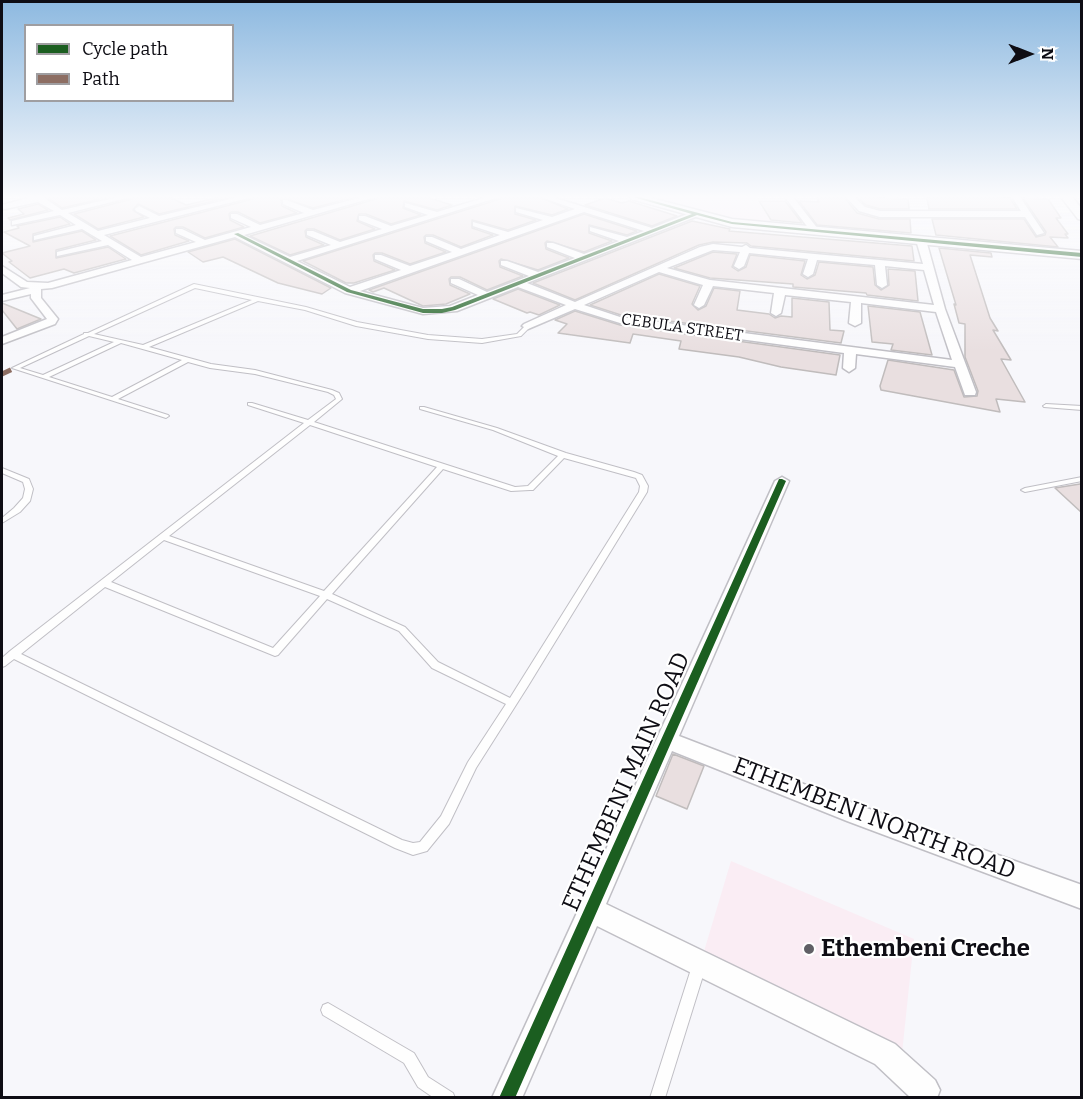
<!DOCTYPE html>
<html>
<head>
<meta charset="utf-8">
<style>
  body { margin:0 }
  #map { position:relative; width:1083px; height:1099px; overflow:hidden; background:#f7f7fb; font-family:Bitter,serif }
  canvas { display:block }
  .frame { position:absolute; inset:0; border:3px solid #0e0d14; pointer-events:none }
  .legend { position:absolute; left:24px; top:24px; width:210px; height:78px; box-sizing:border-box; background:#fff; border:2px solid #9f9ea1; margin:0; padding:8px 10px; list-style:none; font-size:18px; color:#0e0d14 }
  .legend li { display:flex; align-items:center; gap:12px; height:30px }
  .legend b { width:30px; border:2px solid #9f9ea1 }
  .north { position:absolute; left:999px; top:24px; width:60px; height:60px; -webkit-text-stroke:4px #fff; paint-order:stroke; rotate:90deg; font-size:16px; font-weight:700; line-height:24px; text-align:center; color:#0e0d14 }
  .north::after { content:''; display:block; margin:auto; width:21px; height:27px; background:#0e0d14; clip-path:polygon(50% 0,100% 100%,50% 72%,0 100%) }
</style>
</head>
<body>
<div id="map">
<canvas width="1083" height="1099"></canvas>
<div class="frame"></div>
<ul class="legend">
<li><b style="height:8px;background:#1b5e20"></b>Cycle path</li>
<li><b style="height:8px;background:#8d6e63"></b>Path</li>
</ul>
<div class="north">N</div>
</div>
<script>
const context = document.querySelector('canvas').getContext('2d');
context.lineJoin = 'round';
function fill(path, color) {
  context.fillStyle = color;
  context.fill(path, 'evenodd');
}
function toPath(rows) {
  const path = new Path2D();
  for (const r of rows) {
    path.moveTo(r[0], r[1]);
    for (let i = 2; i < r.length; i += 2) path.lineTo(r[i], r[i + 1]);
  }
  return path;
}
function trace(path, color, width, dash) {
  context.strokeStyle = color;
  context.lineWidth = width;
  context.lineCap = dash ? 'butt' : 'round';
  context.setLineDash(dash || []);
  context.stroke(path);
}
function drawText(font, color, halo, rows, align = 'center') {
  context.font = font + ' Bitter,serif';
  context.lineWidth = 4.5;
  context.setLineDash([]);
  context.textBaseline = 'middle';
  context.strokeStyle = halo;
  context.fillStyle = color;
  for (const [text, x, y, turn = 0] of rows) {
    context.save();
    context.translate(x, y);
    context.rotate((+turn || 0) * Math.PI / 180);
    context.textAlign = isNaN(turn) ? turn : align;
    if (halo) context.strokeText(text, 0, 0);
    context.fillText(text, 0, 0);
    context.restore();
  }
}
const education = toPath([
  [649,197,755,197,772,223,724,218],
  [731,861,914,939,902,1053,702,958]
]);
const building = toPath([
  [47,197,109,197,62,208,47,197],
  [133,197,169,197,186,205,220,197,230,197,159,214,138,204,133,210,144,217,98,229,74,214,132,199,133,197],
  [254,197,355,197,313,208,283,198,281,200,282,206,297,213,260,223,238,212,231,212,229,214,230,220,244,227,205,238,183,227,176,227,174,229,175,235,189,241,141,255,110,236,253,199,254,197],
  [377,197,426,197,452,205,437,210,404,201,403,208,421,215,391,224,366,214,359,214,357,221,375,229,340,240,314,229,307,229,305,231,306,237,324,245,290,255,250,236,376,199,377,197],
  [501,197,539,197,568,209,552,215,515,206,515,214,536,220,508,230,472,220,472,228,493,235,461,247,433,235,426,235,424,237,425,243,446,252,410,264,382,253,375,253,373,255,374,261,395,270,354,283,346,283,303,261,500,199,501,197],
  [816,197,844,197,857,213,879,219,910,219,911,233,817,225,799,201,819,202,816,197],
  [857,197,908,199,909,209,880,209,866,205,857,197],
  [942,197,1010,198,1017,209,929,209,927,198,942,197],
  [605,198,622,203,629,201,677,216,652,226,585,205,605,198],
  [1023,198,1048,199,1061,218,1056,218,1068,234,1065,234,1068,238,1050,237,1058,247,936,235,932,219,1024,219,1036,237,1045,235,1046,232,1023,198],
  [759,201,785,201,802,223,771,220,759,201],
  [38,204,48,210,10,220,8,218,24,214,18,209,38,204],
  [584,214,637,231,627,235,589,225,589,233,612,241,584,252,547,241,545,243,546,249,569,258,538,270,501,259,499,261,500,267,523,276,487,290,460,277,451,277,449,279,450,285,470,294,446,304,423,306,384,288,373,292,369,290,584,214],
  [60,217,70,224,33,234,33,242,82,231,96,240,56,250,56,258,108,247,126,259,74,273,64,269,30,278,9,262,12,261,2,253,30,246,4,232,19,228,17,226,60,217],
  [692,221,730,229,729,231,912,246,914,261,751,246,747,243,713,242,699,245,575,300,533,283,692,221],
  [235,239,331,288,322,294,278,283,223,257,203,262,188,252,235,239],
  [939,248,991,253,992,257,970,255,990,318,998,331,993,330,1011,360,1001,359,1025,402,996,399,1000,412,881,390,880,386,888,360,954,370,964,397,977,396,978,391,965,357,965,324,959,323,954,304,956,305,939,248],
  [713,252,737,254,732,267,738,271,746,267,750,255,805,261,801,275,807,279,815,275,819,262,873,267,875,285,881,290,889,285,888,269,915,271,918,301,867,295,866,293,793,287,793,284,710,278,674,268,713,252],
  [659,274,700,286,692,304,698,310,706,306,714,288,740,291,737,310,769,314,775,318,781,316,792,317,792,298,829,302,830,330,844,331,841,343,621,315,590,305,659,274],
  [518,289,560,305,539,315,530,312,527,313,493,299,518,289],
  [2,303,41,319,17,329,2,310,2,303],
  [868,306,920,312,932,355,891,350,893,344,872,342,868,306],
  [575,311,620,325,840,355,836,375,781,367,739,357,679,349,681,341,633,334,630,343,558,333,567,324,555,320,575,311],
  [1080,484,1082,484,1082,513,1055,488,1080,484],
  [673,754,704,766,687,809,656,796,673,754]
]);
const lane = toPath([
  [194,284,306,307,357,322,428,335,482,339,517,334,526,325,530,325,530,327,521,336,482,343,428,339,356,326,305,310,258,301,149,347,211,364,255,370,332,390,339,393,342,399,314,422,515,487,528,486,558,456,493,430,420,409,420,407,424,407,497,428,566,453,634,472,642,475,648,486,647,492,528,686,476,768,449,824,427,851,413,855,395,848,14,659,5,666,2,667,2,658,10,651,304,423,248,405,248,403,252,403,308,420,336,399,334,395,328,392,255,374,210,368,188,362,118,399,168,415,169,416,166,418,12,368,84,334,84,333,88,333,194,284],
  [195,288,252,300,143,345,94,334,195,288],
  [89,336,114,342,43,375,20,368,89,336],
  [121,343,182,360,112,397,49,377,121,343],
  [310,425,437,467,324,591,169,536,310,425],
  [564,458,636,478,640,486,639,492,510,698,438,662,405,627,332,594,443,469,511,491,530,490,533,490,564,458],
  [164,540,320,596,273,648,111,582,164,540],
  [105,587,275,656,278,655,327,599,399,631,432,668,506,704,468,762,441,816,420,842,413,843,402,840,21,654,105,587],
  [1046,404,1082,406,1082,410,1044,407,1043,406,1046,404],
  [2,468,29,479,33,489,30,501,20,512,2,523,2,518,14,508,23,498,25,489,23,482,2,473,2,468],
  [1082,477,1082,481,1025,492,1021,490,1025,488,1082,477],
  [699,959,704,961,706,966,665,1098,650,1098,692,966,694,961,699,959],
  [328,1003,414,1053,428,1077,453,1093,455,1098,434,1098,418,1087,404,1063,323,1015,321,1010,323,1005,328,1003]
]);
const street = toPath([
  [32,197,43,197,62,210,118,197,131,197,68,213,98,231,150,218,136,211,135,209,139,206,159,216,239,197,252,197,104,235,141,257,196,242,176,233,176,229,182,229,205,240,251,227,231,218,231,214,237,214,260,225,304,213,283,204,283,200,286,200,313,210,363,197,375,197,244,235,290,257,331,245,307,235,307,231,313,231,340,242,382,229,359,220,359,216,365,216,391,226,428,215,405,207,405,203,437,212,487,197,499,197,297,261,350,287,401,270,375,259,375,255,381,255,410,266,452,252,426,241,426,237,432,237,461,249,500,235,473,226,473,222,508,232,543,220,516,212,516,208,552,217,575,209,541,197,552,197,652,228,692,212,698,212,698,216,527,283,575,302,700,247,713,244,742,247,746,245,750,248,923,264,916,240,921,237,926,240,945,309,976,392,975,395,965,395,955,367,856,354,855,368,849,372,843,368,844,353,620,323,575,309,528,329,522,326,524,324,566,305,518,287,457,311,423,314,345,293,235,237,52,288,41,289,41,298,58,319,55,324,2,344,2,337,47,319,31,298,31,294,2,301,2,295,30,288,21,287,2,273,2,266,27,282,48,283,132,260,108,245,57,256,57,252,102,241,82,229,34,240,34,236,76,225,60,215,12,225,12,221,54,211,38,202,5,209,2,208,2,205,32,197],
  [584,212,644,231,627,237,590,227,590,231,619,241,584,254,553,243,547,243,547,247,575,258,538,272,507,261,501,261,501,265,529,276,487,292,459,279,451,279,451,283,478,295,450,306,423,308,360,291,584,212],
  [713,250,740,252,734,266,739,269,744,266,749,253,808,259,803,274,808,277,813,274,817,260,875,265,877,285,882,288,887,285,885,266,924,270,934,305,710,280,667,268,713,250],
  [659,272,703,285,694,305,699,308,704,305,713,286,774,293,771,313,776,316,781,313,785,295,851,302,849,323,855,326,861,323,861,303,936,312,952,360,620,317,584,305,659,272],
  [785,197,793,197,818,229,818,233,812,233,785,197],
  [846,197,854,197,865,207,880,211,1021,211,1012,197,1020,197,1044,233,1037,235,1025,217,880,217,859,211,846,197],
  [782,477,789,481,679,736,858,805,1082,885,1082,909,847,821,672,751,606,904,895,1044,935,1080,940,1090,937,1098,911,1098,875,1064,597,926,522,1098,492,1098,775,481,782,477]
]);
const secondary = toPath([
  [630,197,647,197,732,219,1082,251,1082,259,732,227,631,199,630,197],
  [1061,197,1072,197,1082,209,1082,220,1078,219,1061,197]
]);
const quiet = toPath([
  [2,374,15,368]
]);
const cycleway = toPath([
  [633,197,639,197,732,222,1082,253,1082,257,732,224,697,215,455,310,442,313,423,313,347,292,234,234,238,233,351,290,423,309,442,309,452,307,692,214,633,197],
  [779,479,782,479,786,481,515,1098,499,1098,779,479]
]);
const markers = [
  [809,949,6,"#605f65"]
];
const farStreetnames = [
  ["CEBULA STREET",682,328,8]
];
const nearStreetnames = [
  ["ETHEMBENI MAIN ROAD",627,782,-66],
  ["ETHEMBENI NORTH ROAD",874,819,21]
];
const nearPoinames = [
  ["Ethembeni Creche",821,949]
];
fill(education, '#faedf4');
fill(building, '#e9dfe0');
trace(building, '#c0bcbc', 1.5);
trace(lane, '#c0bfc5', 2);
trace(street, '#c0bfc5', 3);
trace(secondary, '#c0bfc5', 3);
fill(lane, '#fefefe');
fill(street, '#fefefe');
fill(secondary, '#fefefe');
trace(quiet, '#8d6e63', 5, [10, 5]);
fill(cycleway, '#1b5e20');
const sky = context.createLinearGradient(0, 0, 0, 351);
sky.addColorStop(0, '#8db9e0');
sky.addColorStop(0.56, '#fbfbfd');
sky.addColorStop(1, '#fbfbfd00');
context.fillStyle = sky;
context.fillRect(0, 0, 1083, 351);
for (const [x, y, r, color] of markers) {
  const dot = new Path2D();
  dot.arc(x, y, r, 0, 2 * Math.PI);
  context.fillStyle = color;
  context.fill(dot);
  trace(dot, '#fff', 2);
}
drawText('16px', '#0e0d14', '#fff', farStreetnames);
drawText('24px', '#0e0d14', '#fff', nearStreetnames);
drawText('bold 24px', '#0e0d14', '#fff', nearPoinames, 'left');
</script>
</body>
</html>
